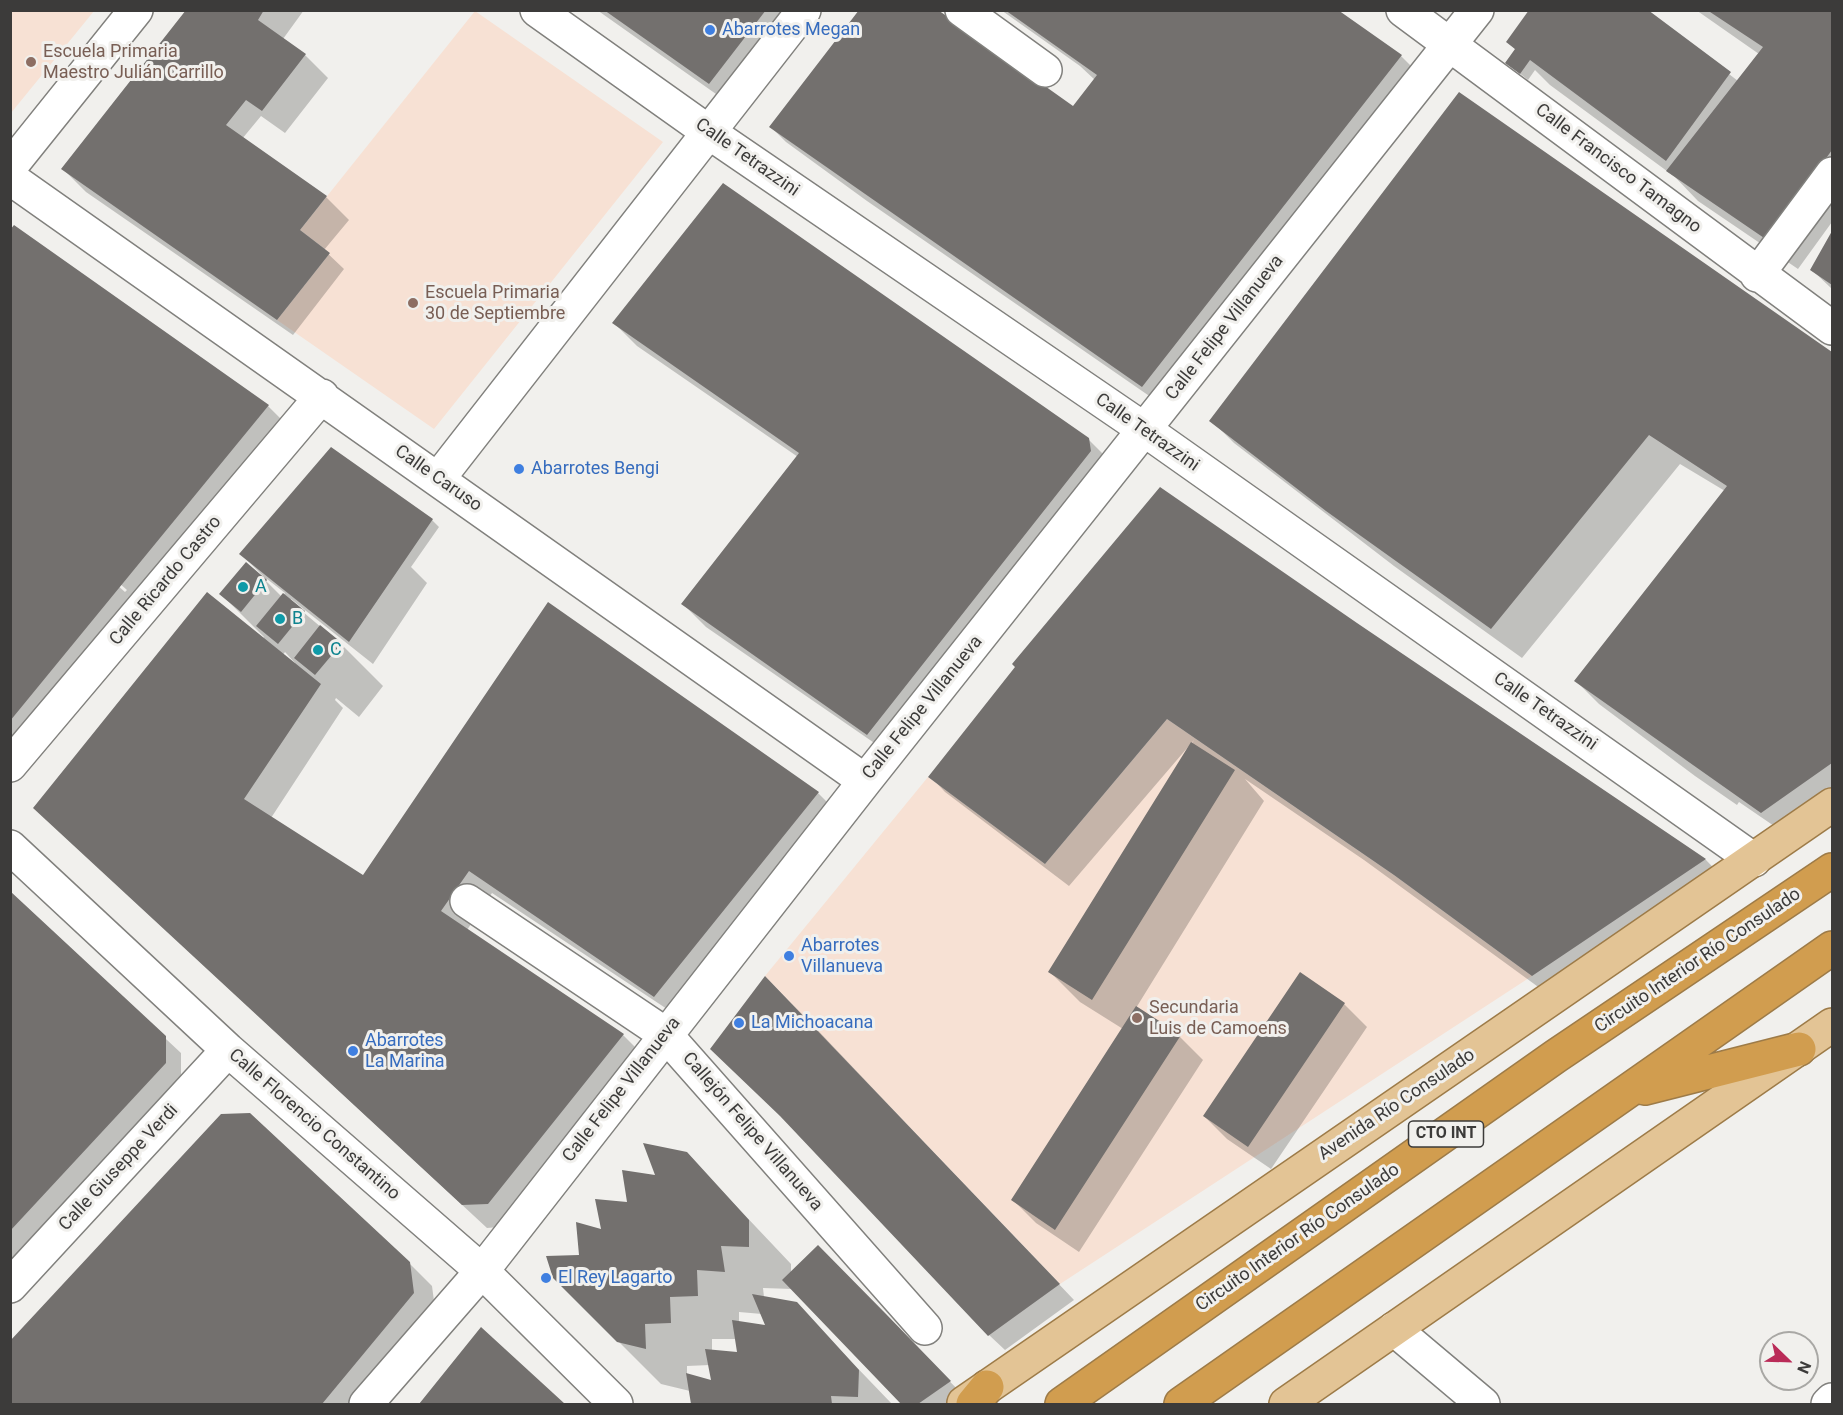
<!DOCTYPE html>
<html>
<head>
<meta charset="utf-8">
<style>
  body { margin:0 }
  #map { position:relative; width:1843px; height:1415px; overflow:hidden; background:#f1f0ed; font-family:Roboto,sans-serif }
  canvas { display:block }
  .frame { position:absolute; inset:0; border:12px solid #3c3b3a; pointer-events:none }
  .north { position:absolute; left:1759px; top:1331px; width:60px; height:60px; box-sizing:border-box; background:#f1f0ed; border:2px solid #a9a8a5; border-radius:50%; rotate:113deg; font-size:16px; font-weight:700; line-height:24px; text-align:center; color:#3c3b3a }
  .north::after { content:''; display:block; margin:auto; width:21px; height:27px; background:#ba2b58; clip-path:polygon(50% 0,100% 100%,50% 72%,0 100%) }
</style>
</head>
<body>
<div id="map">
<canvas width="1843" height="1415"></canvas>
<div class="frame"></div>
<div class="north">N</div>
</div>
<script>
const context = document.querySelector('canvas').getContext('2d');
context.lineJoin = 'round';
function fill(path, color) {
  context.fillStyle = color;
  context.fill(path, 'evenodd');
}
function toPath(rows) {
  const path = new Path2D();
  for (const r of rows) {
    path.moveTo(r[0], r[1]);
    for (let i = 2; i < r.length; i += 2) path.lineTo(r[i], r[i + 1]);
  }
  return path;
}
function trace(path, color, width, dash) {
  context.strokeStyle = color;
  context.lineWidth = width;
  context.lineCap = dash ? 'butt' : 'round';
  context.setLineDash(dash || []);
  context.stroke(path);
}
function drawText(font, color, halo, rows, align = 'center') {
  context.font = font + ' Roboto,sans-serif';
  context.lineWidth = 6;
  context.setLineDash([]);
  context.textBaseline = 'middle';
  context.strokeStyle = halo;
  context.fillStyle = color;
  for (const [text, x, y, turn = 0] of rows) {
    context.save();
    context.translate(x, y);
    context.rotate((+turn || 0) * Math.PI / 180);
    context.textAlign = isNaN(turn) ? turn : align;
    if (halo) context.strokeText(text, 0, 0);
    context.fillText(text, 0, 0);
    context.restore();
  }
}
const education = toPath([
  [11,10,94,11,11,113,10,11],
  [475,11,663,142,434,429,277,320,330,253,300,230],
  [1167,719,1394,875,1532,976,1060,1284,765,976,928,777,1045,864]
]);
const shadow = toPath([
  [188,10,304,10,283,39,305,55,328,78,285,133,261,116,242,139,326,197,349,220,324,250,344,269,293,335,86,192,63,169],
  [597,10,807,10,733,106],
  [1001,10,1335,10,1401,56,1424,79,1158,402,867,201,786,142,771,127,1073,108,1095,80,1080,66],
  [1646,10,1738,81,1759,54,1696,10,1832,10,1832,222,1798,269,1698,201,1675,177,1550,85,1535,70,1528,80,1507,63,1516,50,1508,42],
  [1459,94,1832,354,1832,789,1777,828,1739,802,1737,805,1695,776,1599,704,1576,681,1725,491,1680,464,1522,658,1394,566,1234,443,1211,420],
  [10,232,268,406,283,421,10,754],
  [30,504,127,590,125,592,27,506],
  [1832,234,1832,289,1812,270],
  [614,323,1088,439,1112,463,883,749,706,627,683,604,798,457,637,346],
  [432,520,439,527,411,567,427,583,373,664,291,599,290,601,341,644,383,686,359,717,336,698,335,700,343,708,271,818,363,877,818,793,841,816,670,1011,492,893,467,930,623,1035,646,1058,511,1226,487,1228,58,830,264,637,221,594,263,576,241,554],
  [267,579,285,593,282,597,266,581],
  [285,652,295,663,294,664,283,655],
  [1017,667,1606,794,1706,860,1735,890,1563,1005,1364,860,1245,779,1264,801,1136,1008,1180,1037,1203,1060,1079,1252,1036,1223,1013,1200,1123,1029,1080,1002,1050,972,1194,740,1069,886,945,792,930,776],
  [10,894,181,1053,181,1079,10,1280],
  [766,978,808,1020,1074,1300,1005,1350,989,1335],
  [1344,1004,1367,1027,1271,1169,1227,1139,1204,1116],
  [686,1153,791,1264,791,1273,818,1247,965,1397,954,1404,902,1404,792,1289,763,1288,764,1297,796,1304,892,1404,693,1404,690,1391,661,1384,554,1277,580,1257,629,1204],
  [739,1312,762,1314,767,1327,739,1323],
  [712,1339,737,1339,739,1354,712,1351],
  [710,1365,713,1382,687,1375,687,1366],
  [409,1263,432,1286,436,1316,366,1404,10,1404,10,1343],
  [481,1329,563,1404,420,1404]
]);
const building = toPath([
  [186,10,264,10,258,20,306,54,262,111,246,100,226,125,327,196,300,230,330,253,277,320,61,169],
  [604,10,766,10,709,84],
  [859,10,938,10,1073,106,1097,75,1005,10,1338,10,1402,55,1142,387,769,127],
  [1529,10,1648,10,1731,72,1666,161,1530,60,1520,74,1505,63,1515,49,1506,42],
  [1707,10,1832,10,1832,150,1767,240,1666,171,1763,47],
  [1459,92,1832,352,1832,763,1761,813,1574,681,1727,486,1649,435,1491,629,1326,511,1209,421],
  [723,183,1089,438,1091,451,867,735,681,604,799,453,612,323],
  [14,225,269,405,10,721,10,230],
  [1832,231,1832,285,1810,270],
  [331,447,433,519,349,642,239,554],
  [1160,487,1357,623,1706,859,1532,976,1394,875,1167,719,1045,864,928,777,1015,667,1012,664],
  [246,562,267,580,241,612,219,594],
  [207,592,321,684,244,799,363,875,548,602,819,792,654,997,469,871,441,911,624,1034,488,1204,462,1205,33,808],
  [283,593,305,611,278,644,256,626],
  [320,625,342,643,315,675,294,658],
  [1191,742,1235,770,1092,1000,1048,972],
  [10,891,166,1036,166,1063,10,1231],
  [1300,972,1345,1003,1248,1147,1203,1116],
  [765,976,921,1139,1060,1284,988,1336,780,1116,710,1049],
  [1136,1006,1181,1035,1055,1230,1011,1200],
  [250,1113,410,1262,414,1293,322,1404,10,1404,10,1341,221,1114],
  [643,1143,687,1152,749,1220,749,1247,721,1246,725,1272,697,1270,698,1296,670,1297,671,1323,645,1324,646,1349,617,1342,553,1278,546,1256,579,1255,576,1222,601,1229,595,1199,627,1202,622,1170,655,1175],
  [818,1245,886,1314,951,1381,918,1404,901,1404,782,1280],
  [752,1294,797,1302,859,1370,858,1397,831,1396,832,1404,691,1404,686,1373,711,1380,705,1349,737,1352,732,1320,765,1325],
  [481,1327,565,1404,419,1404]
]);
const minor = toPath([
  [537,10,710,133,1145,430,1754,860],
  [962,10,1045,70],
  [1403,10,1832,328],
  [10,167,136,10],
  [10,178,865,781],
  [1757,275,1832,174],
  [438,479,804,10],
  [10,765,322,396],
  [10,847,228,1050,482,1271,616,1404],
  [467,901,665,1034,925,1328],
  [10,1286,228,1050],
  [1394,1329,1483,1404],
  [366,1404,482,1271,865,781,1477,10],
  [1828,1404,1832,1400]
]);
const major = toPath([
  [964,1403,1832,805],
  [1286,1404,1832,1025]
]);
const highway = toPath([
  [1645,1088,1799,1049],
  [973,1404,987,1387],
  [1062,1404,1556,1056,1832,870],
  [1181,1404,1832,948]
]);
const markers = [
  [710,30,6,"#3f7fe0"],
  [31,62,6,"#8d6e63"],
  [413,303,6,"#8d6e63"],
  [519,469,6,"#3f7fe0"],
  [243,587,6,"#0f9aa8"],
  [280,619,6,"#0f9aa8"],
  [318,650,6,"#0f9aa8"],
  [789,956,6,"#3f7fe0"],
  [1137,1018,6,"#8d6e63"],
  [739,1023,6,"#3f7fe0"],
  [353,1051,6,"#3f7fe0"],
  [546,1278,6,"#3f7fe0"]
];
const shields = [
  [1446,1134,75]
];
const shieldNames = [
  ["CTO INT",1446,1134]
];
const shopNames = [
  ["Abarrotes Megan",722,30],
  ["Abarrotes Bengi",531,469],
  ["Abarrotes",801,946],
  ["Villanueva",801,967],
  ["La Michoacana",751,1023],
  ["Abarrotes",365,1041],
  ["La Marina",365,1062],
  ["El Rey Lagarto",558,1278]
];
const educationNames = [
  ["Escuela Primaria",43,52],
  ["Maestro Julián Carrillo",43,73],
  ["Escuela Primaria",425,293],
  ["30 de Septiembre",425,314],
  ["Secundaria",1149,1008],
  ["Luis de Camoens",1149,1029]
];
const streetNames = [
  ["Calle Tetrazzini",747,158,35],
  ["Calle Francisco Tamagno",1618,169,37],
  ["Calle Felipe Villanueva",1225,328,-52],
  ["Calle Tetrazzini",1147,433,35],
  ["Calle Caruso",438,479,35],
  ["Calle Ricardo Castro",166,581,-50],
  ["Calle Felipe Villanueva",923,708,-51],
  ["Calle Tetrazzini",1545,712,35],
  ["Circuito Interior Río Consulado",1698,961,-34],
  ["Calle Felipe Villanueva",622,1090,-52],
  ["Avenida Río Consulado",1397,1105,-34],
  ["Calle Florencio Constantino",314,1125,41],
  ["Callejón Felipe Villanueva",752,1132,49],
  ["Calle Giuseppe Verdi",119,1168,-47],
  ["Circuito Interior Río Consulado",1298,1238,-35]
];
const cultureNames = [
  ["A",255,587],
  ["B",292,619],
  ["C",330,650]
];
fill(education, '#f7e1d4');
fill(shadow, '#0003');
fill(building, '#73706e');
trace(minor, '#81807d', 36);
trace(major, '#9d7b48', 36);
trace(highway, '#9d7b48', 36);
trace(minor, '#fff', 33);
trace(major, '#e3c495', 33);
trace(highway, '#d19d4f', 33);
for (const [x, y, r, color] of markers) {
  const dot = new Path2D();
  dot.arc(x, y, r, 0, 2 * Math.PI);
  context.fillStyle = color;
  context.fill(dot);
  trace(dot, '#f1f0ed', 2);
}
for (const [x, y, w] of shields) {
  const box = new Path2D();
  box.roundRect(x - w / 2, y - 13, w, 26, 4.5);
  context.fillStyle = '#f1f0ed';
  context.fill(box);
  trace(box, '#3c3b3a', 1.5);
}
drawText('bold 16px', '#3c3b3a', null, shieldNames);
drawText('18px', '#366cbe', '#f1f0ed', shopNames, 'left');
drawText('18px', '#785e54', '#f1f0ed', educationNames, 'left');
drawText('18px', '#3c3b3a', '#f1f0ed', streetNames);
drawText('18px', '#0d838f', '#f1f0ed', cultureNames, 'left');
</script>
</body>
</html>
